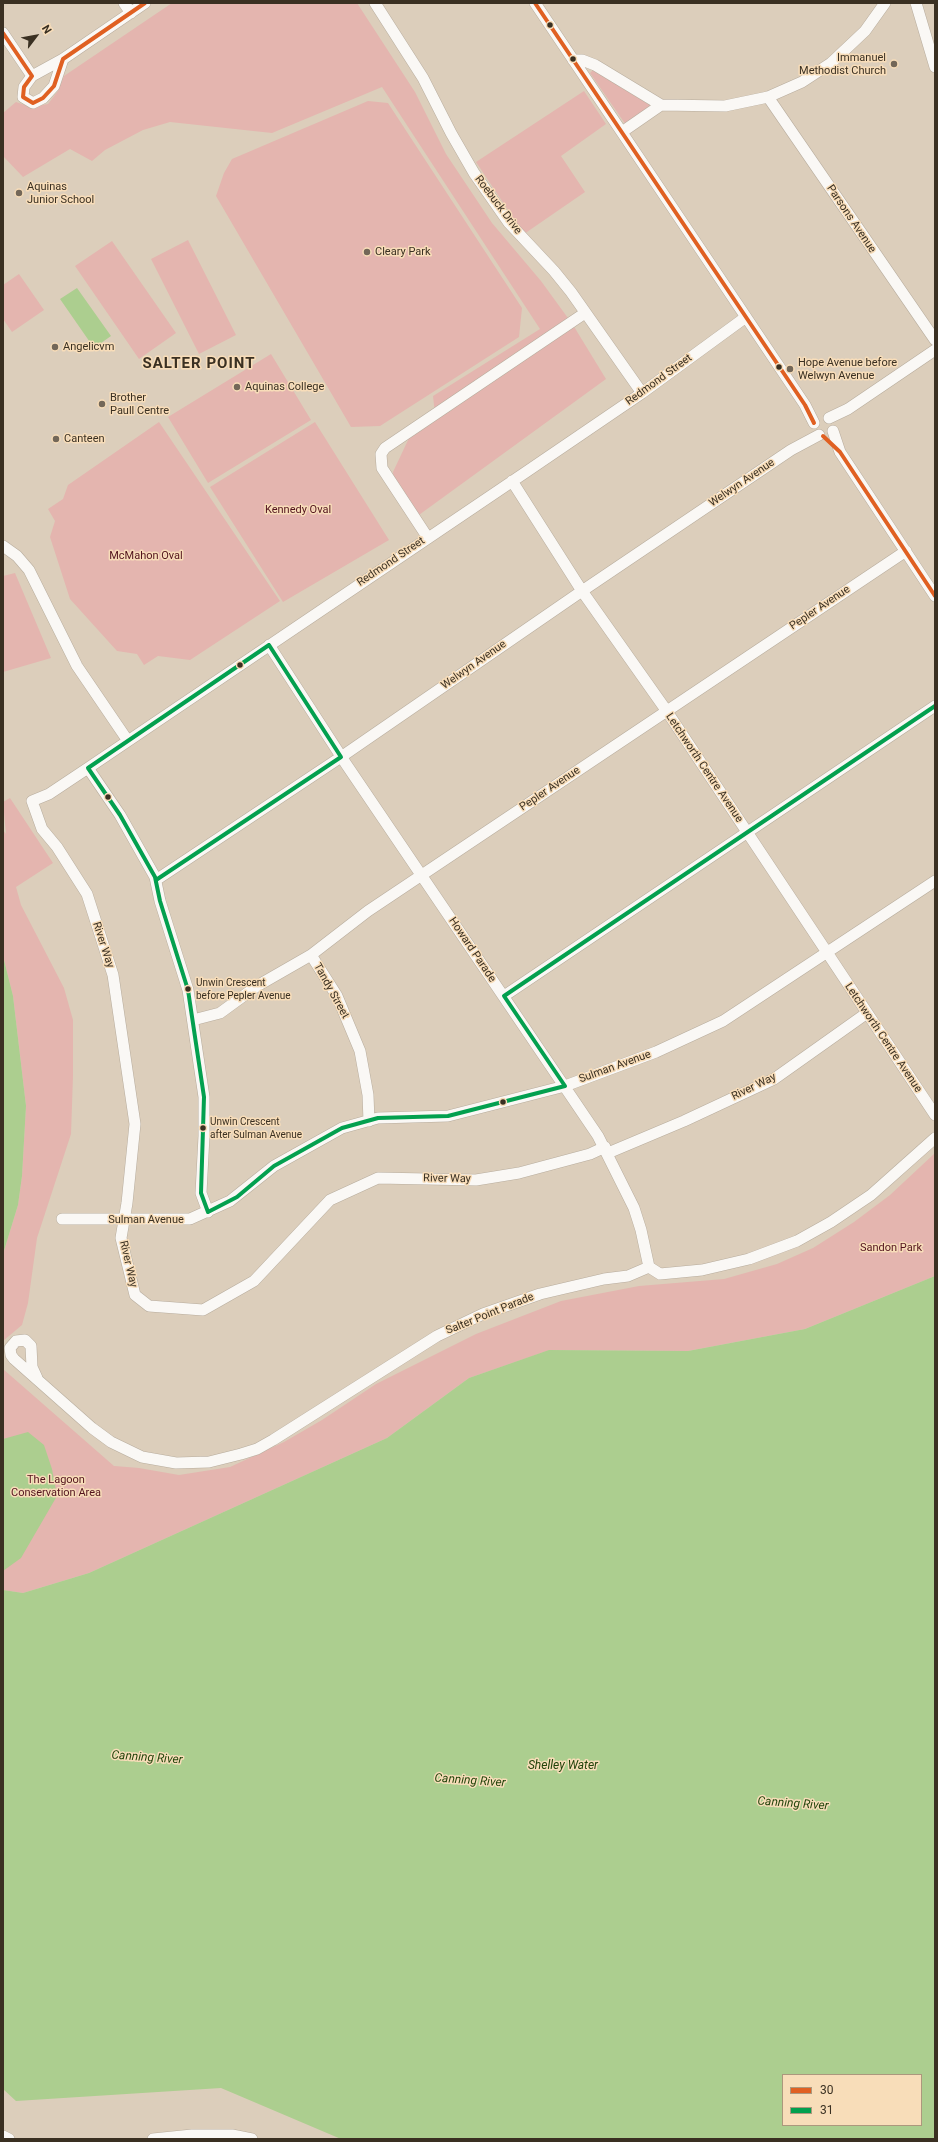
<!DOCTYPE html>
<html>
<head>
<meta charset="utf-8">
<style>
  body { margin:0 }
  #map { position:relative; width:938px; height:2142px; overflow:hidden; background:#dccebb; font-family:Roboto,sans-serif }
  canvas { display:block }
  .frame { position:absolute; inset:0; border:4px solid #3a3022; pointer-events:none }
  .legend { position:absolute; left:782px; top:2074px; width:140px; height:52px; box-sizing:border-box; background:#f8ddb9; border:1px solid #ac987d; margin:0; padding:5px 7px; list-style:none; font-size:12px; color:#3a3022 }
  .legend li { display:flex; align-items:center; gap:8px; height:20px }
  .legend b { width:20px; border:1px solid #ac987d }
  .north { position:absolute; left:16px; top:16px; width:40px; height:40px; -webkit-text-stroke:3px #f8ddb9; paint-order:stroke; rotate:58deg; font-size:11px; font-weight:700; line-height:16px; text-align:center; color:#3a3022 }
  .north::after { content:''; display:block; margin:auto; width:14px; height:18px; background:#3a3022; clip-path:polygon(50% 0,100% 100%,50% 72%,0 100%) }
</style>
</head>
<body>
<div id="map">
<canvas width="938" height="2142"></canvas>
<div class="frame"></div>
<ul class="legend">
<li><b style="height:5px;background:#e06022"></b>30</li>
<li><b style="height:5px;background:#03a04f"></b>31</li>
</ul>
<div class="north">N</div>
</div>
<script>
const context = document.querySelector('canvas').getContext('2d');
context.lineJoin = 'round';
function fill(path, color) {
  context.fillStyle = color;
  context.fill(path, 'evenodd');
}
function toPath(rows) {
  const path = new Path2D();
  for (const r of rows) {
    path.moveTo(r[0], r[1]);
    for (let i = 2; i < r.length; i += 2) path.lineTo(r[i], r[i + 1]);
  }
  return path;
}
function trace(path, color, width, dash) {
  context.strokeStyle = color;
  context.lineWidth = width;
  context.lineCap = dash ? 'butt' : 'round';
  context.setLineDash(dash || []);
  context.stroke(path);
}
function drawText(font, color, halo, rows, align = 'center') {
  context.font = font + ' Roboto,sans-serif';
  context.lineWidth = 3;
  context.setLineDash([]);
  context.textBaseline = 'middle';
  context.strokeStyle = halo;
  context.fillStyle = color;
  for (const [text, x, y, turn = 0] of rows) {
    context.save();
    context.translate(x, y);
    context.rotate((+turn || 0) * Math.PI / 180);
    context.textAlign = isNaN(turn) ? turn : align;
    if (halo) context.strokeText(text, 0, 0);
    context.fillText(text, 0, 0);
    context.restore();
  }
}
const green = toPath([
  [172,3,357,3,415,92,446,154,492,223,541,281,573,325,606,379,412,520,395,496,393,472,409,438,435,414,433,396,540,329,382,87,272,133,170,122,143,130,105,150,92,161,70,149,23,177,3,156,3,113,16,102,31,107,48,104,58,91,64,76],
  [593,70,653,107,626,125,590,73],
  [584,91,606,124,561,156,585,192,524,234,476,162],
  [368,101,388,103,522,308,519,337,380,426,351,427,216,196,224,173,232,159],
  [188,240,236,335,199,354,151,259],
  [112,241,176,333,139,359,75,266],
  [19,274,44,310,12,332,3,319,3,285],
  [271,354,311,420,208,483,168,417],
  [159,422,280,601,190,660,158,656,144,665,137,654,117,651,70,599,50,537,55,521,48,509,63,499,68,485],
  [315,422,389,540,283,602,210,487],
  [15,573,51,658,3,672,3,576],
  [10,798,53,863,16,887,21,905,64,988,73,1020,73,1076,71,1134,37,1238,28,1303,22,1325,3,1341,3,1254,18,1205,22,1176,26,1106,13,996,3,956,3,830,6,834,3,802],
  [935,1153,935,1276,805,1329,688,1351,550,1350,469,1378,387,1438,89,1573,23,1593,3,1590,3,1369,114,1466,139,1468,179,1475,230,1467,284,1442,322,1420,376,1384,476,1334,561,1301,639,1286,724,1279,777,1264,813,1248,854,1222,890,1195]
]);
const water = toPath([
  [77,288,111,336,94,348,60,299],
  [3,956,13,996,26,1106,22,1176,18,1205,3,1254],
  [935,1276,935,2139,341,2139,221,2088,16,2101,3,2089,3,1590,23,1593,89,1573,387,1438,469,1378,549,1350,688,1351,805,1329],
  [783,2075,921,2075,921,2125,783,2125],
  [28,1432,44,1445,52,1469,57,1496,21,1558,3,1571,3,1439]
]);
const minor = toPath([
  [124,3,131,13],
  [375,3,423,78,451,133,474,173,509,223,554,271,571,292,642,393],
  [535,3,805,405,814,423],
  [916,3,935,67],
  [3,33,32,76],
  [63,59,54,86,43,98,33,103,23,97,24,87,32,76,63,59,145,3],
  [573,60,582,60,595,65,661,105],
  [768,97,935,340],
  [622,132,661,105,725,106,768,97,802,82,831,63,865,31,885,3],
  [829,418,848,409,935,350],
  [833,431,840,452,935,596],
  [512,481,582,591,666,710,935,1115],
  [428,538,382,468,381,454,385,448,585,313],
  [3,546,17,556,29,570,77,666,128,741],
  [269,645,346,764,598,1136,634,1208,641,1230,649,1267],
  [88,768,120,815,155,877,160,901,188,990,204,1097,204,1136,201,1193,208,1212],
  [156,880,341,757,582,591,791,450,819,435],
  [311,955,337,996,360,1051,368,1095,369,1121],
  [504,996,935,706],
  [193,1020,220,1013,257,986,311,955,368,911,906,551],
  [605,1147,590,1154,519,1173,476,1180,378,1178,330,1200,254,1281,203,1310,149,1306,135,1295,121,1238,127,1203,135,1124,113,975,87,894,57,847,42,829,32,801,49,794,88,768,526,472,642,393,746,317],
  [608,1153,684,1121,774,1079,867,1013],
  [62,1219,190,1219,230,1201,274,1166,342,1128,378,1118,448,1116,565,1086,656,1052,723,1021,935,881],
  [37,1378,32,1367,31,1346,25,1340,16,1341,10,1348,11,1355,14,1359,92,1428,111,1442,142,1457,176,1463,209,1462,241,1454,257,1449,273,1440,437,1336,483,1314,540,1294,604,1279,628,1276,649,1267,660,1274,702,1270,749,1259,797,1241,831,1222,871,1195,935,1138],
  [3,2136,9,2139],
  [153,2139,192,2135,232,2135,252,2139]
]);
const bus1 = toPath([
  [535,3,805,405,814,423],
  [3,33,32,76],
  [32,76,24,87,23,97,33,103,43,98,54,86,63,59,145,3],
  [823,436,840,452,935,596]
]);
const bus2 = toPath([
  [88,768,120,815,155,877,160,901,188,990,204,1097,201,1193,208,1212],
  [88,768,269,645],
  [156,880,341,757,269,645],
  [504,996,935,706],
  [504,996,565,1086],
  [208,1212,237,1197,274,1166,342,1128,378,1118,448,1116,565,1086]
]);
const markers = [
  [550,25,3.5,"#3a3022"],
  [573,59,3.5,"#3a3022"],
  [894,64,4,"#736758"],
  [19,193,4,"#736758"],
  [367,252,4,"#736758"],
  [55,347,4,"#736758"],
  [779,367,3.5,"#3a3022"],
  [790,369,4,"#736758"],
  [237,387,4,"#736758"],
  [102,404,4,"#736758"],
  [56,439,4,"#736758"],
  [240,665,3.5,"#3a3022"],
  [108,797,3.5,"#3a3022"],
  [188,989,3.5,"#3a3022"],
  [503,1102,3.5,"#3a3022"],
  [203,1128,3.5,"#3a3022"]
];
const busNames = [
  ["Unwin Crescent",196,983],
  ["before Pepler Avenue",196,996],
  ["Unwin Crescent",210,1122],
  ["after Sulman Avenue",210,1135]
];
const poiNames = [
  ["Immanuel",886,58,"right"],
  ["Methodist Church",886,71,"right"],
  ["Aquinas",27,187],
  ["Junior School",27,200],
  ["Cleary Park",375,252],
  ["Angelicvm",63,347],
  ["Hope Avenue before",798,363],
  ["Welwyn Avenue",798,376],
  ["Aquinas College",245,387],
  ["Brother",110,398],
  ["Paull Centre",110,411],
  ["Canteen",64,439]
];
const streetNames = [
  ["Roebuck Drive",498,205,53],
  ["Parsons Avenue",851,219,56],
  ["Redmond Street",659,380,-36],
  ["Welwyn Avenue",742,483,-34],
  ["Redmond Street",391,562,-34],
  ["Pepler Avenue",820,608,-34],
  ["Welwyn Avenue",474,665,-35],
  ["Letchworth Centre Avenue",704,768,56],
  ["Pepler Avenue",550,789,-34],
  ["River Way",103,945,72],
  ["Howard Parade",472,950,56],
  ["Tandy Street",331,991,61],
  ["Letchworth Centre Avenue",883,1038,56],
  ["Sulman Avenue",615,1067,-20],
  ["River Way",754,1087,-26],
  ["River Way",447,1179,1],
  ["Sulman Avenue",146,1220],
  ["River Way",128,1264,77],
  ["Salter Point Parade",490,1314,-22]
];
const parkNames = [
  ["Kennedy Oval",298,510],
  ["McMahon Oval",146,556],
  ["Sandon Park",891,1248],
  ["The Lagoon",56,1480],
  ["Conservation Area",56,1493]
];
const waterNames = [
  ["Canning River",147,1758,4],
  ["Shelley Water",563,1766],
  ["Canning River",470,1781,4],
  ["Canning River",793,1804,4]
];
const districtNames = [
  ["SALTER POINT",199,364]
];
fill(green, '#e4b5af');
fill(water, '#acce8f');
trace(minor, '#b7ac9d', 12);
trace(minor, '#faf8f5', 11);
trace(bus1, '#e06022', 4);
trace(bus2, '#03a04f', 4);
for (const [x, y, r, color] of markers) {
  const dot = new Path2D();
  dot.arc(x, y, r, 0, 2 * Math.PI);
  context.fillStyle = color;
  context.fill(dot);
  trace(dot, '#f8ddb9', 1.5);
}
drawText('10px', '#3a3022', '#f8ddb9', busNames, 'left');
drawText('11px', '#3a3022', '#f8ddb9', poiNames, 'left');
drawText('11px', '#3a3022', '#f8ddb9', streetNames);
drawText('11px', '#52131d', '#f8ddb9', parkNames);
drawText('italic 12px', '#21430a', '#f8ddb9', waterNames);
context.letterSpacing = '1px';
drawText('bold 15px', '#3a3022', '#f8ddb9', districtNames);
context.letterSpacing = '0px';
</script>
</body>
</html>
